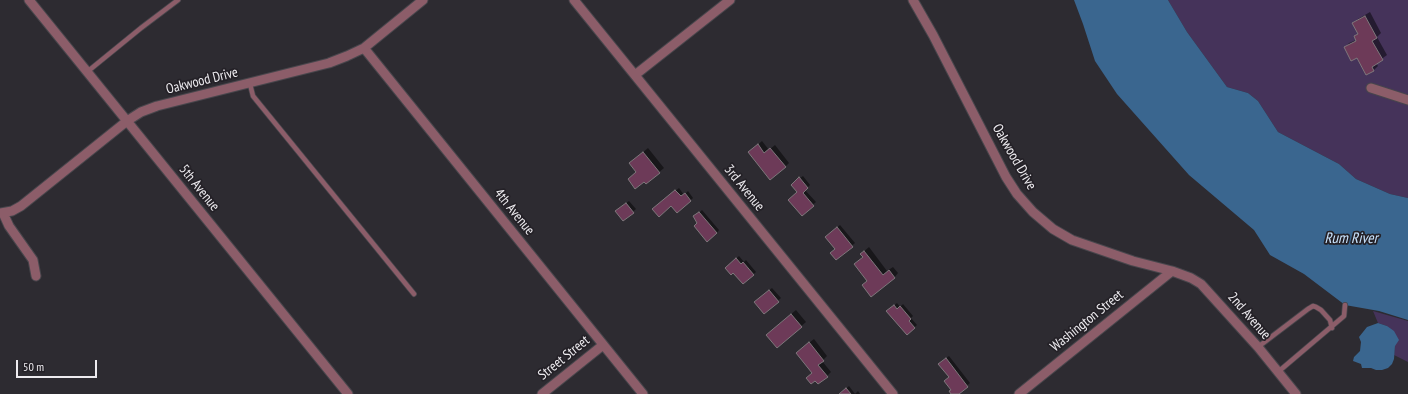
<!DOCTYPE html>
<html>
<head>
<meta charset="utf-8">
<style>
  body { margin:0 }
  #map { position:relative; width:1408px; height:394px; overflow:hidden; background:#2d2b31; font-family:"PT Sans Narrow",sans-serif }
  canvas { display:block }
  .scale { position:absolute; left:16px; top:360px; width:81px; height:18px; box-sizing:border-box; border:2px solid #edebef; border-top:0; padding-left:5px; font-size:12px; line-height:14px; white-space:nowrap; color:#edebef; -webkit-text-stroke:3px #242127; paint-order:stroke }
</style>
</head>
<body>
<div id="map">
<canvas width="1408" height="394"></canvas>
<div class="scale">50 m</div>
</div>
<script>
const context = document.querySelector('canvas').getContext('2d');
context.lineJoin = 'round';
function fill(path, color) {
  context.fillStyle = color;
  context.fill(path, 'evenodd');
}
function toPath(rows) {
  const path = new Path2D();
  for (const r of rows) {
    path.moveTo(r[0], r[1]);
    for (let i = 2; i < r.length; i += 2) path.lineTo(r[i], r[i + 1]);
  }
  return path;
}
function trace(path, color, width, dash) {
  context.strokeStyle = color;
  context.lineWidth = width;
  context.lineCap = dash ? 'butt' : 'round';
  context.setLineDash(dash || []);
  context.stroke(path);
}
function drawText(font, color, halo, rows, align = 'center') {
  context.font = font + ' "PT Sans Narrow",sans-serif';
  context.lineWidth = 3.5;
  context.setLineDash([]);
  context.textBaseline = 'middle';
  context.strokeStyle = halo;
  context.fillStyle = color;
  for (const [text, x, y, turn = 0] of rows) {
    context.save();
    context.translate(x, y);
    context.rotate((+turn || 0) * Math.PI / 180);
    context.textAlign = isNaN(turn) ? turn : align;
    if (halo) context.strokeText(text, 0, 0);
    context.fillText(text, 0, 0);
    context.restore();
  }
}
const green = toPath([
  [1168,0,1408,0,1408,198,1390,194,1356,179,1339,164,1278,132,1258,101,1248,93,1227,87,1187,32],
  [1373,311,1408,321,1408,362,1394,355,1395,346,1387,326,1378,323]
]);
const water = toPath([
  [1074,0,1168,0,1187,32,1227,87,1248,93,1258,101,1278,132,1339,164,1356,179,1390,194,1408,198,1408,320,1379,311,1345,305,1304,274,1270,255,1254,230,1189,175,1117,94,1095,61,1083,24],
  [1378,323,1387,326,1394,331,1399,340,1395,346,1394,359,1392,364,1388,368,1382,370,1376,370,1371,368,1362,368,1361,364,1353,361,1354,357,1360,351,1361,342,1359,337,1367,327]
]);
const shadow = toPath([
  [1370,12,1381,33,1377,37,1387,55,1376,63,1378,66,1374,70,1366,74,1357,57,1345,48,1349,43,1356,40,1355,37,1359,33,1354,23,1358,19],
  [762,141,769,150,775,145,789,163,785,167,754,148],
  [648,148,664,168,646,183,637,172,635,159],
  [803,176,810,185,805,190,816,202,802,214,798,192,795,182],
  [679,188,684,195,688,191,693,198,678,212,671,205,656,207],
  [629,201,636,209,623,220,619,208],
  [702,210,719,230,717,233,694,217],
  [840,225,855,243,836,259,836,249,829,234],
  [869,247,887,271,893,267,898,273,894,278,868,280,855,264,863,256,861,254],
  [739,256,744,262,746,260,756,272,743,283,729,265],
  [772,288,781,298,764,313,758,299],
  [897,303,900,307,903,304,913,316,911,318,917,325,907,334,890,309],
  [796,310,806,322,777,347,771,331],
  [814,339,827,356,822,361,831,372,827,376,813,372,801,349],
  [949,356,970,383,957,394,952,394,950,377,942,361],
  [849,386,855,394,858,391,860,394,840,394]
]);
const building = toPath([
  [1365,16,1377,38,1372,41,1383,60,1372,67,1374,71,1366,75,1357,58,1351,61,1344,47,1356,41,1354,36,1358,34,1352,23,1365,16],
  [758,144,764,153,770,148,786,167,770,180,748,152,758,144],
  [643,152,660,173,646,184,644,182,635,189,628,179,636,172,629,163,643,152],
  [799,177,808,188,803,193,814,206,802,216,788,200,797,192,791,185,799,177],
  [675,190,681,196,685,193,691,201,677,213,671,206,659,217,652,209,675,190],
  [626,203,634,213,623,221,615,211,626,203],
  [699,212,717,233,707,242,694,226,697,223,693,216,699,212],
  [837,227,853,247,836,260,830,253,835,249,825,237,837,227],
  [864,251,883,275,889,270,895,278,871,297,862,285,867,281,854,264,863,257,860,254,864,251],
  [736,258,741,264,743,262,754,275,743,284,733,273,731,275,725,268,736,258],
  [769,290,779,302,764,314,754,302,769,290],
  [894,305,897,309,900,306,911,319,909,321,915,328,907,335,886,311,894,305],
  [791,314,802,327,777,348,766,335,791,314],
  [809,342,824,361,818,365,828,377,818,384,815,381,811,384,806,378,812,373,796,353,809,342],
  [946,358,968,387,959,394,951,394,949,391,951,390,944,381,949,377,938,364,946,358],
  [846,388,851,394,839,394,846,388]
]);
const service = toPath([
  [87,72,141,28,178,0],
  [250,84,253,96,414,294],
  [1258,347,1308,309,1313,306,1316,307,1321,310,1330,320,1332,328],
  [1278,372,1344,316,1345,305]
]);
const minor = toPath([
  [29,0,348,394],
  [574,0,893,394],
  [913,0,933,35,1006,177,1017,194,1033,212,1053,229,1072,240,1133,261,1172,271,1191,278,1201,284,1258,347,1296,394],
  [364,48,643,394],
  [635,75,730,0],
  [1371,88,1408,100],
  [0,213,12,211,21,206,127,121,141,112,157,106,329,63,347,56,364,48,423,0],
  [3,213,9,226,33,260,36,276],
  [542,394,603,345],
  [1019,394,1172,271]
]);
const streetNames = [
  ["Oakwood Drive",202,81,-14],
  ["Oakwood Drive",1014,157,60],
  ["5th Avenue",199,188,51],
  ["3rd Avenue",744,188,51],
  ["4th Avenue",514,212,51],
  ["2nd Avenue",1249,316,49],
  ["Washington Street",1087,321,-39],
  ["Street Street",564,358,-39]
];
const waterNames = [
  ["Rum River",1351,239]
];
fill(green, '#45335a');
fill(water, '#3a668f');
fill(shadow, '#0007');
fill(building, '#6d3a58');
trace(building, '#7e777b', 1);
trace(service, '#48464c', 6);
trace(minor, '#48464c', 11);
trace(service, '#8c5d69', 4.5);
trace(minor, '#8c5d69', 9);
drawText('14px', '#edebef', '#242127', streetNames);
drawText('italic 15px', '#c8e2fc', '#242127', waterNames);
</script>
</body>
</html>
